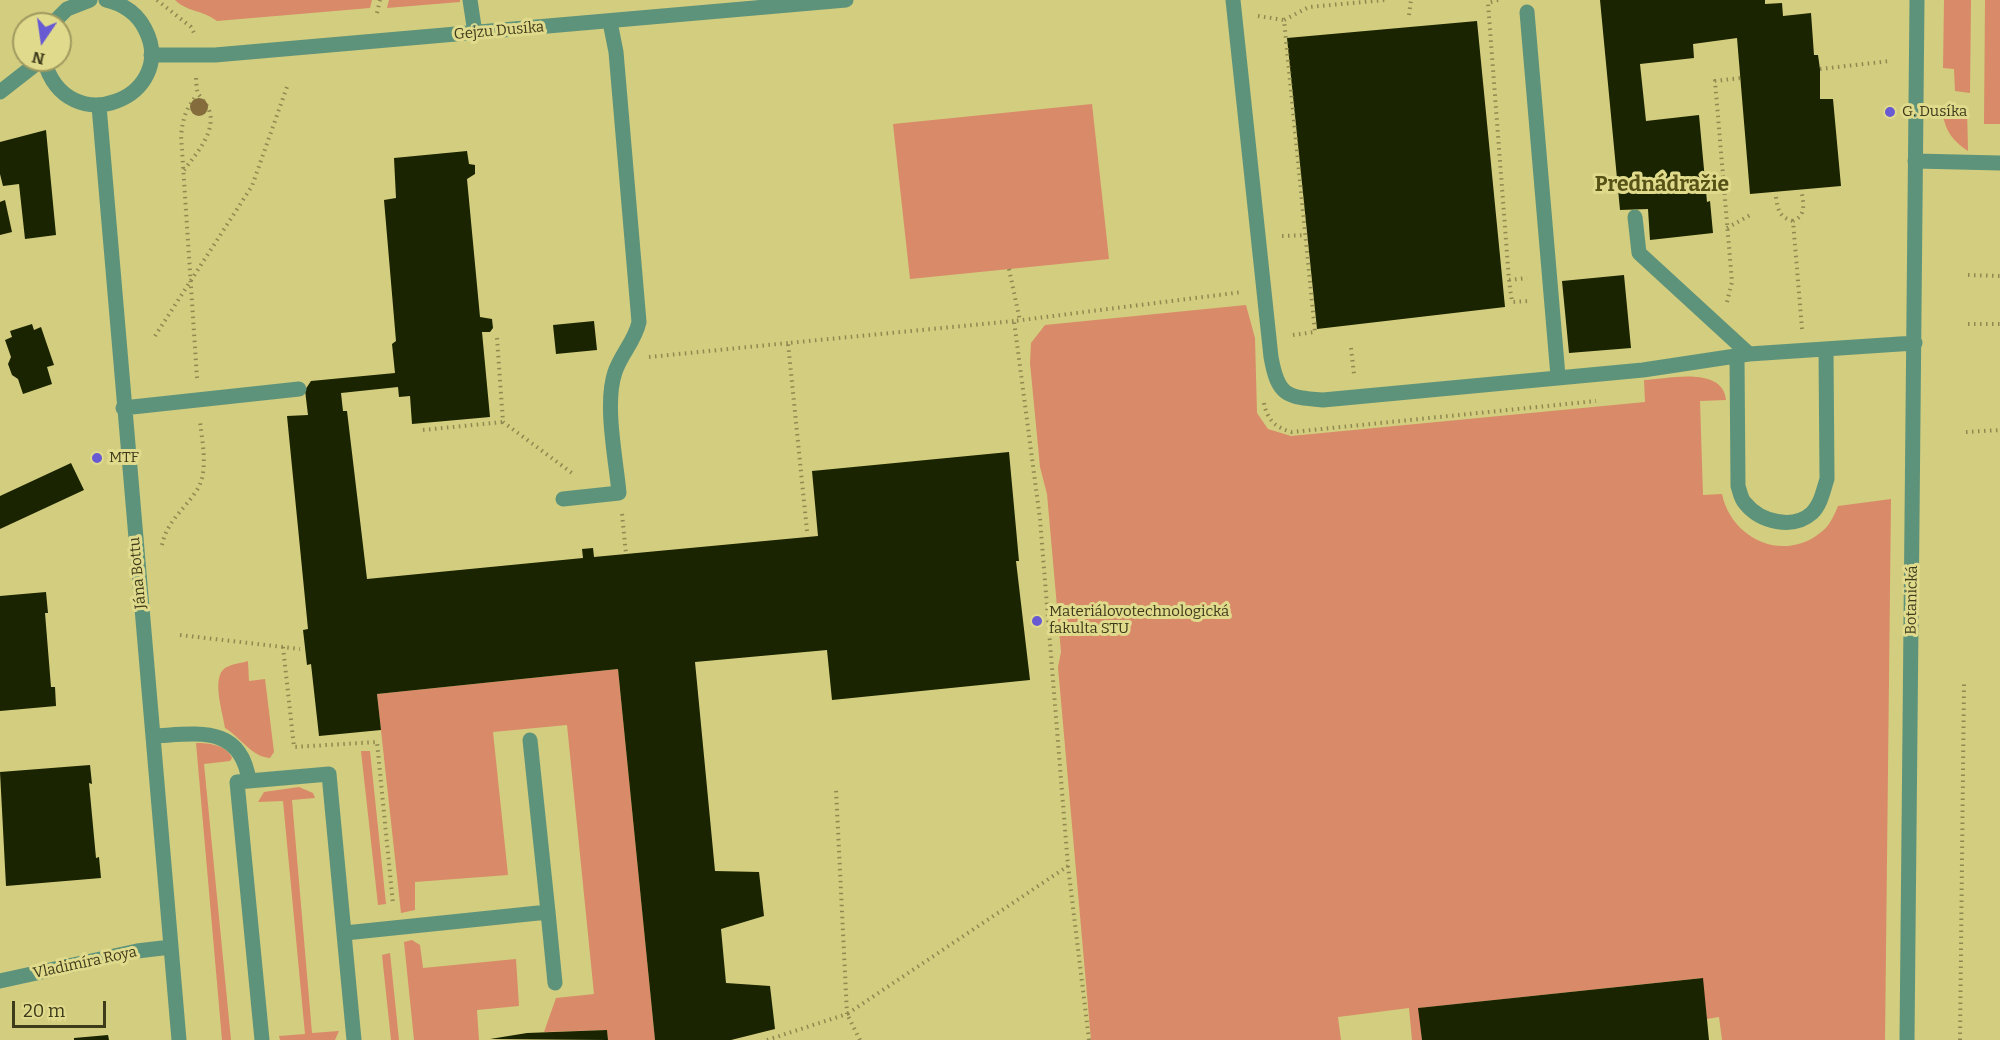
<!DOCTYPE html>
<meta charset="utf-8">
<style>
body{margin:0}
#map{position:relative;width:2000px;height:1040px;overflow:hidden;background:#d3cd7f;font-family:Bitter,serif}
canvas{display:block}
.north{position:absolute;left:12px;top:12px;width:60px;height:60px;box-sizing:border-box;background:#e0da8c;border:2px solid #9f9a5f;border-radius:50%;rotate:193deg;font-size:16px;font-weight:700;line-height:24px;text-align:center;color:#3e3b1b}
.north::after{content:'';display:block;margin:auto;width:21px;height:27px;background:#685ad3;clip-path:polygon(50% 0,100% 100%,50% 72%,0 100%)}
.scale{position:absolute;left:12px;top:1001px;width:94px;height:27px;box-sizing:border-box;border:3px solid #3e3b1b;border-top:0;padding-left:8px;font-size:18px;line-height:21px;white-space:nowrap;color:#3e3b1b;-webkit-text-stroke:4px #e0da8c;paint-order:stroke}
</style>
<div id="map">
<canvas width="2000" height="1040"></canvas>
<div class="north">N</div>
<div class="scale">20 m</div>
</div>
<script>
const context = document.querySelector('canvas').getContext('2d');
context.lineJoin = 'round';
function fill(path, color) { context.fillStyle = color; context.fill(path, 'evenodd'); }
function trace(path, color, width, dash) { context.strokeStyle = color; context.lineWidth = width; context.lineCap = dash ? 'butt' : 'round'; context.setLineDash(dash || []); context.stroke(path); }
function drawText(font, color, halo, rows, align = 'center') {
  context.font = font + ' Bitter,serif'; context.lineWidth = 6; context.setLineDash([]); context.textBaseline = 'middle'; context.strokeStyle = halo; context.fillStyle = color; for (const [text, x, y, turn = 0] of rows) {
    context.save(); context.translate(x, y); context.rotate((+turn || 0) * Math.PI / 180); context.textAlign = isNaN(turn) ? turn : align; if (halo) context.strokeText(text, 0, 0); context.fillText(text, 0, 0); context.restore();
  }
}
fill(new Path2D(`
 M175 0H372L370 8 217 21C201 9 189 13 175 0Z
 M389 0H460V2L387 8Z
 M1944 0H1971L1970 93 1955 91 1954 69 1943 68Z
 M1985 0H2000V124H1984Z
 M1092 104 1109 259 910 279 893 124Z
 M1942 105 1967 107 1968 151C1950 139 1943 127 1942 105Z
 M1246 305 1255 338 1257 413 1268 429 1291 436 1645 402 1644 380C1666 379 1723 365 1726 400L1700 401 1703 495 1722 494C1731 538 1782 563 1820 533 1829 527 1834 516 1838 506L1891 499 1885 1040H1722L1719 1017 1707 1019 1702 978 1419 1008 1422 1040H1412L1409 1008 1338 1017 1341 1040H1091L1058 667 1061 652 1047 494 1040 467 1030 363 1031 343 1045 325Z
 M248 661 249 681 265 679 274 752 270 758C252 757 240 737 225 728 223 713 211 678 225 668 231 664 242 663 248 661Z
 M618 669 655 1040H608L607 1030 544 1032 556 998 594 994 567 725 493 732 508 875 415 882V910L401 913 377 694Z
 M196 743C209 743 227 745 232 758L230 761 204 764 231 1040H222Z
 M361 751H370L386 904 378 905Z
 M299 787 313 793 315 798 292 800 312 1033 339 1031 335 1040H280L279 1036 305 1034 283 801 258 802 264 792Z
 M412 940 420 945 423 968 516 959 519 1006 477 1010 479 1040H414L404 942Z
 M390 953 399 1040H391L382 955Z`), '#d98a68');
fill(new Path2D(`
 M1600 0H1765V4L1782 3 1783 16 1811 13 1814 55H1818L1820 69V99H1833L1841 186 1750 194 1737 38 1693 44 1694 58 1640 64 1646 121 1699 115 1707 202 1710 201 1713 233 1650 240 1648 209 1620 210Z
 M1477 21 1505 307 1317 329 1287 38Z
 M46 130 56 235 25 239 19 184 3 186 0 174V142Z
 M467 151 469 164 475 165V174L467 179 480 317 492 319 493 328 490 332H482L490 417 412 424 410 396 399 397 398 387 341 393 343 411H347L367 579 583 558 582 549 593 548 594 557 818 536 812 471 1009 452 1019 561H1016L1030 680 832 700 827 650 695 662 715 871 759 872 764 916 721 929 726 983 770 986 775 1029 731 1040H655L618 669 377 694 381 730 319 736 311 664 307 665 303 630 308 629 287 416 308 415 305 390 311 381 395 373 392 344 396 341 384 200 396 198 394 158Z
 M5 200 12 232 0 235V202Z
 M1624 275 1631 348 1569 353 1562 281Z
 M594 321 597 350 556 354 553 325Z
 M32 324 34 330 41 327 54 365 47 367 52 384 23 394 18 379 12 375 8 364 11 357 5 340 12 337 10 331Z
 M71 463 84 490 0 529V496Z
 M46 592 48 613H45L51 687H55L56 706 0 711V596Z
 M90 765 92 784 89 783 96 858 99 857 101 878 6 886 0 772Z
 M1703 978 1709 1040H1422L1418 1008Z
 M607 1030 608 1040 490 1039 527 1033Z
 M108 1035 109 1040H74V1038Z`), '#1a2400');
trace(new Path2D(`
 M157 0 191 27 194 33
 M1498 0 1488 3 1509 280 1512 302 1528 301
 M377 13 380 0
 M1409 15 1411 0
 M1258 16 1284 20
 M1820 69 1890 61
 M184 170C196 154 220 128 207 106 197 90 197 98 196 76
 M1776 197C1778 210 1779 217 1793 221
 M1727 228 1752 214
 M1282 236 1305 235
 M1009 269 1020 321
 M1968 275 2000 276
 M1509 280 1527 278
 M1727 302 1732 282 1715 81 1740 78
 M1968 324H2000
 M1802 329 1793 221C1805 216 1804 206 1802 194
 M1293 335 1315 332 1284 20 1309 7 1385 0
 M155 336 252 186 288 84
 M497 338 503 422 572 473
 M1351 348 1354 374
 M649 357 788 343
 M197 378 181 135C183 118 186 108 197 95
 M1264 403C1267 420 1276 428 1292 432L1596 401
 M423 430 503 422
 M1966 432 2000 430
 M622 514 626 554
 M807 531 788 343 1014 321
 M162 545C167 521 184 510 197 490 209 471 202 442 200 421
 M180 635 300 649
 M283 647 294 747 377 742 393 904
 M767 1040 847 1014 836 789
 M860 1040 847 1014 1068 866
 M1089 1040 1068 866 1040 519 1014 321 1242 292
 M1960 1040 1964 684`), '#8e8950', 4, [1.5, 4.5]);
trace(new Path2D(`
 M470 0 475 33
 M1233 0 1271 357C1278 396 1286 397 1323 400L1643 370 1749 354 1915 343
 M1527 12 1558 376
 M52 24 67 9 90 0
 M151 55H215L846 0
 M44 60C67 144 180 96 145 29 137 13 123 4 106 0
 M0 92 41 60
 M99 106 179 1040
 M1915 161 2000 163
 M1635 217 1639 253 1749 354
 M1737 356 1738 486C1740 492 1741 499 1745 503 1760 522 1793 530 1812 513 1821 504 1823 491 1827 479L1826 349
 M123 408 299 389
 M563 499 619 493C616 459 604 404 615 372 621 354 635 341 639 322L616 52 610 22
 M153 736C197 734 241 724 249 781
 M530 740 548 912
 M345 933 548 912 555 983
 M0 981 137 951 171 947
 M262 1040 237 782 329 774 354 1040
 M1907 1040 1917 0`), '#5e937b', 15);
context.fillStyle = '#856c3d';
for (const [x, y] of [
 [199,107]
]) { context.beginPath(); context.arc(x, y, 9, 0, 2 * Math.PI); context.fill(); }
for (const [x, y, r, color] of [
 [1890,112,6,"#685ad3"],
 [97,458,6,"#685ad3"],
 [1037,621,6,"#685ad3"]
]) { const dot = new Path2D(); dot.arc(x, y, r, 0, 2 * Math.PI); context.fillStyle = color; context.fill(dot); trace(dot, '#e0da8c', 2); }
drawText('15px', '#3e3b1b', '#e0da8c', [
 ["Gejzu Dusíka",499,31,-5],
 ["Jána Bottu",138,573,-95],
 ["Botanická",1912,600,-89],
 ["Vladimíra Roya",85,963,-12]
]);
drawText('15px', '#3e3b1b', '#e0da8c', [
 ["G. Dusíka",1902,112],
 ["MTF",109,458],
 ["Materiálovotechnologická",1049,612],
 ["fakulta STU",1049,629]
], 'left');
drawText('bold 21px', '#575216', '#e0da8c', [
 ["Prednádražie",1662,185]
]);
</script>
